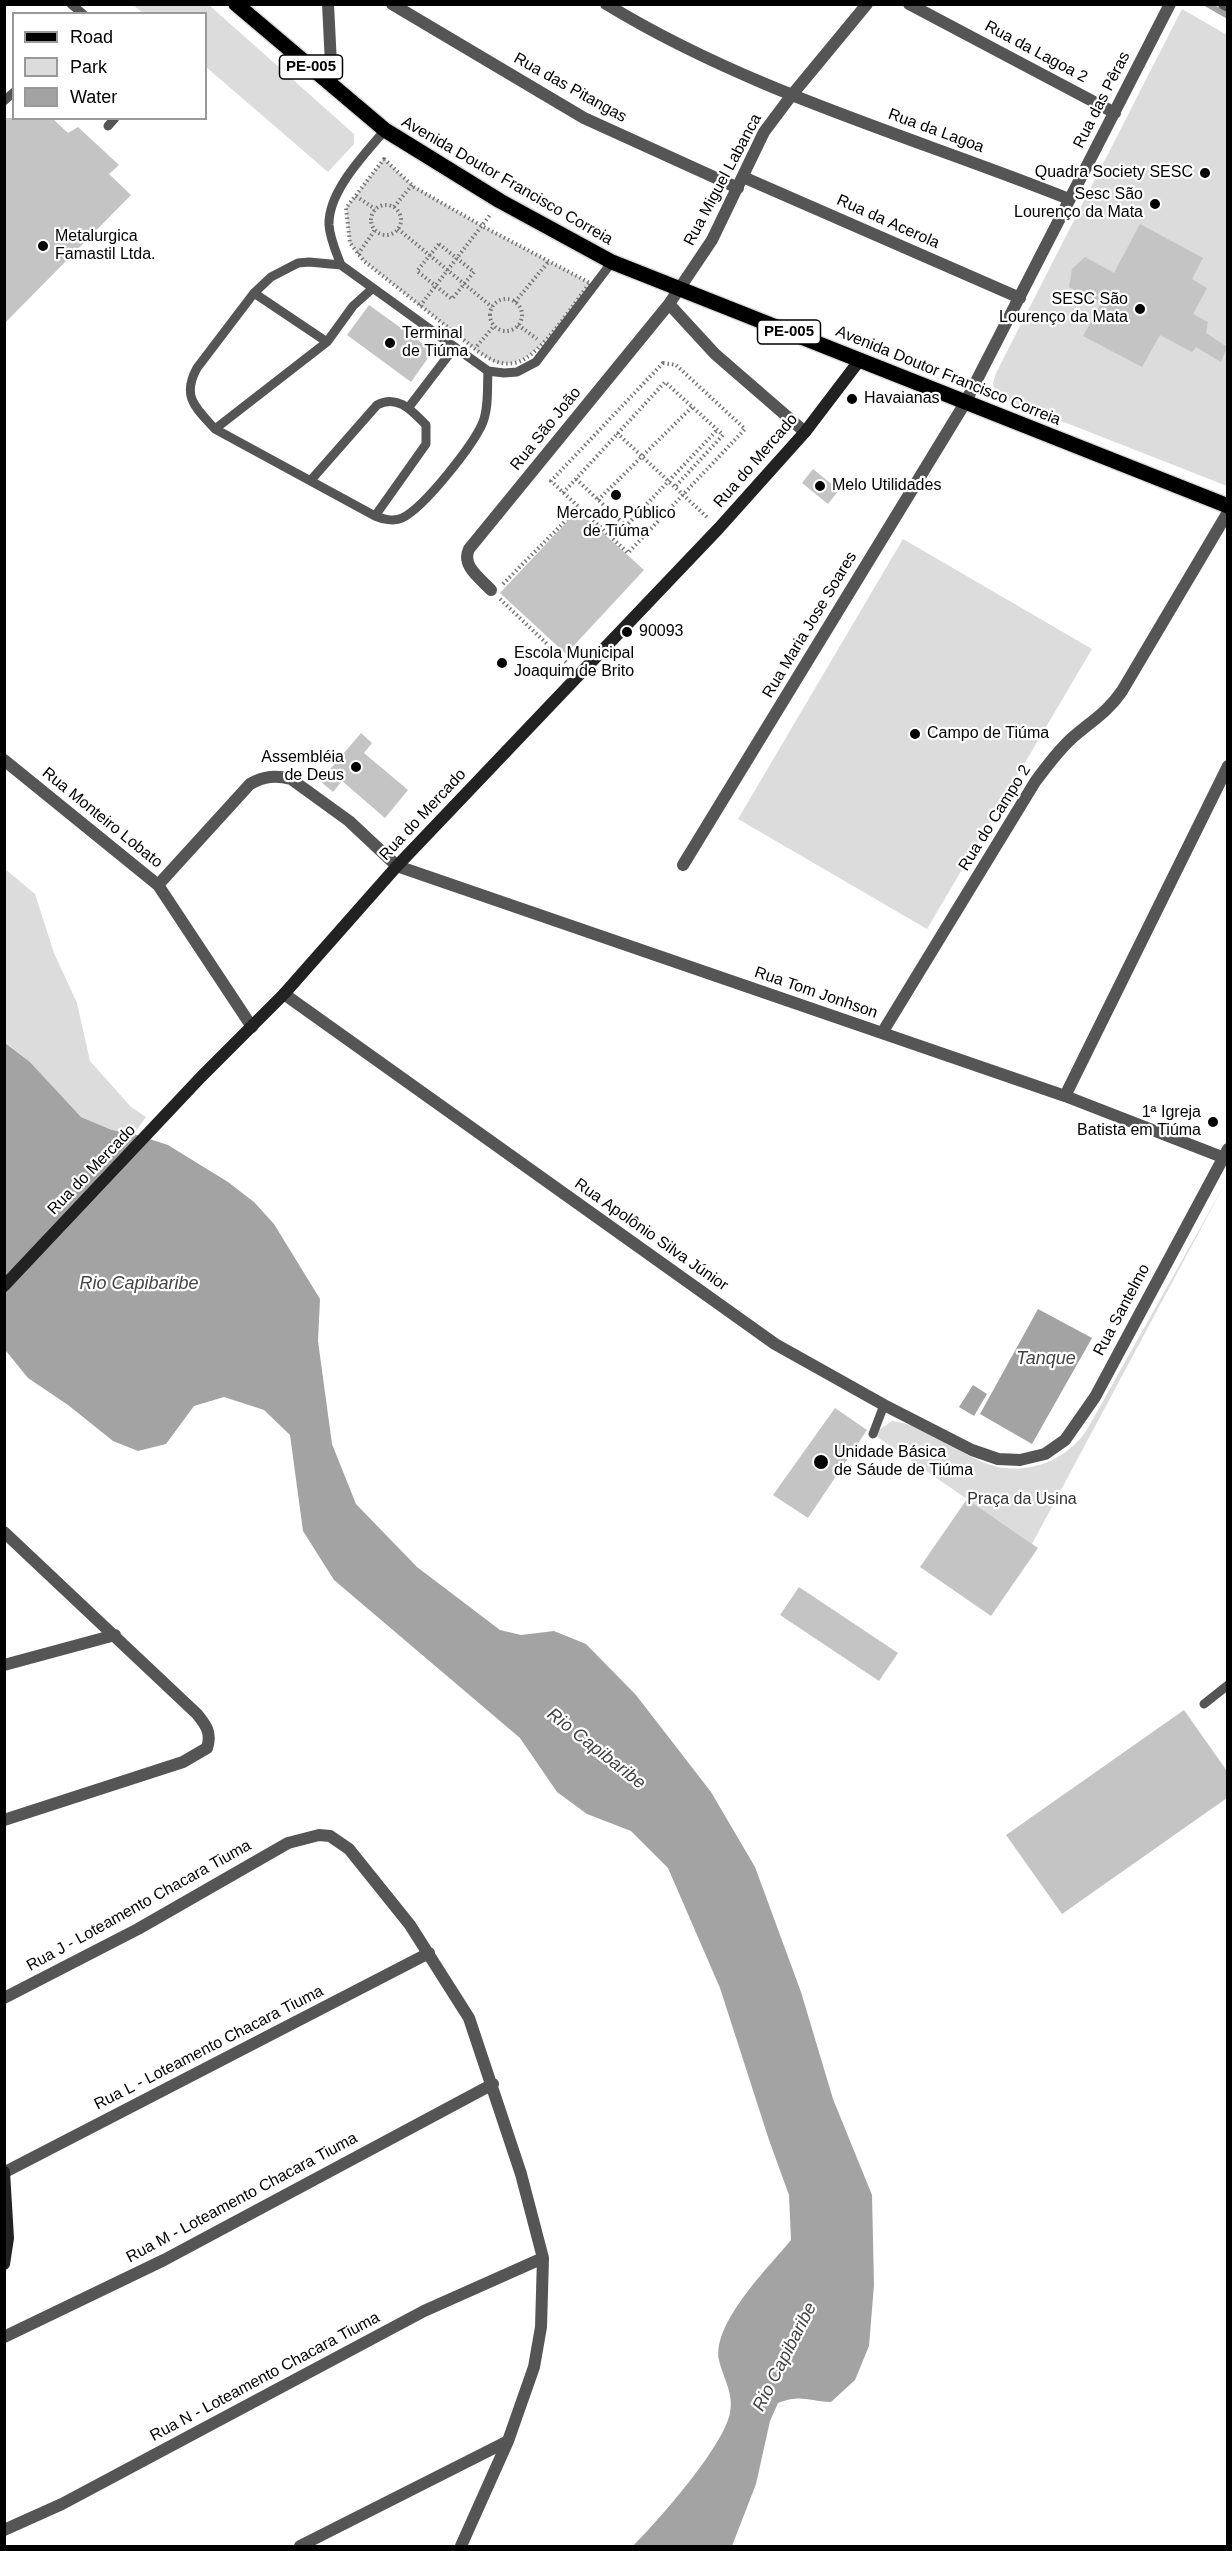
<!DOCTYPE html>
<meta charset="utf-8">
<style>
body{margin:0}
#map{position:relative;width:1232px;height:2551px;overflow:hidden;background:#fff;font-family:Helvetica,sans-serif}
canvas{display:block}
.frame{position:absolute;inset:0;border:6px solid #000;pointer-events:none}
.legend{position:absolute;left:12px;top:12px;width:195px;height:108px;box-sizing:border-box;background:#fff;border:2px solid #999;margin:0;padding:8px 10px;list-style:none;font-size:18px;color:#000}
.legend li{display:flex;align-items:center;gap:12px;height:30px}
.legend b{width:30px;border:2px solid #999}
</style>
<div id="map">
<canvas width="1232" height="2551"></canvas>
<div class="frame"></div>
<ul class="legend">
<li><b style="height:8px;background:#000"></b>Road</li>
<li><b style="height:16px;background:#dcdcdc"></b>Park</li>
<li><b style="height:16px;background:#a3a3a3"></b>Water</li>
</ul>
</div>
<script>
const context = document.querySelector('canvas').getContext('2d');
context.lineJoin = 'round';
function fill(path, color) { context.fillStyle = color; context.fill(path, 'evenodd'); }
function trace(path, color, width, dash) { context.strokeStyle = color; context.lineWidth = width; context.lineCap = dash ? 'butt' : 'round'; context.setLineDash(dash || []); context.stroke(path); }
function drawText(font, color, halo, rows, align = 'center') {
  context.font = font + ' Helvetica,sans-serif'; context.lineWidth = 4.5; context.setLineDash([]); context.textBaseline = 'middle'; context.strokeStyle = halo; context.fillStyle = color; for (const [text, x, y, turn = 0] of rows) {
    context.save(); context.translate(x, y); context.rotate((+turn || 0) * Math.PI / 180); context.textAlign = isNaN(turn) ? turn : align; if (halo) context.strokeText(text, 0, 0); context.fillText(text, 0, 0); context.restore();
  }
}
fill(new Path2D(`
 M133 5H209L354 134V144L328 172 206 67V14L143 13Z
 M1182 9 1227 35V486L995 395 993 383 996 373Z
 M384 159 412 185 482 226 590 283C570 309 536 370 498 363 492 362 486 357 481 354L364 261 350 243 346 208Z
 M903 539 1092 649 927 929 738 819Z
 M4 868 35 894 54 953 77 1003 90 1061 131 1107 146 1117 134 1134 112 1130 81 1117 30 1062 5 1042Z
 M1227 1180 1032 1544 873 1434 892 1421C924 1425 951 1447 980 1461 1013 1476 1052 1468 1077 1442 1084 1436 1088 1427 1093 1419Z`), '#dcdcdc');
fill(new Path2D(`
 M4 1042 30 1062 81 1117 112 1130 134 1134 168 1145 228 1182 254 1202 274 1224 320 1299 318 1341 332 1444 356 1504 417 1567 500 1630 521 1635 554 1631 586 1644 636 1695 711 1792 755 1867 801 1992 833 2099 872 2195 874 2285 869 2346 855 2380 831 2402C808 2401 801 2394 778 2403L770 2421 756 2484 732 2546H633C659 2520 723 2447 730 2413 734 2393 723 2378 719 2360 712 2323 769 2267 791 2240L789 2195 769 2140 720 1988 668 1868 631 1831 587 1814 557 1792 520 1738 334 1580 303 1531 290 1435 264 1410 224 1397 194 1406 166 1444 138 1451 113 1441 68 1405 28 1378 6 1351Z
 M1038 1309 1092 1338 1032 1444 980 1414Z
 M973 1385 987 1394 974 1416 959 1407Z`), '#a3a3a3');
trace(new Path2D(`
 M1207 4 1228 16`), '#a3a3a3', 6);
fill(new Path2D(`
 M4 118H52L68 133 78 127 119 165 109 174 131 195 4 324Z
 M1140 224 1203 258 1192 279 1207 288 1193 314 1208 322 1206 333 1227 347 1221 362 1196 347 1192 352 1160 335 1142 367 1083 336 1101 304 1069 287 1072 269 1085 257 1114 273Z
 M369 305 433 351 411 382 347 335Z
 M813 469 839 490 828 504 802 483Z
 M578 510 644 570 566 654 500 593Z
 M361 733 372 743 364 753 408 790 385 818 342 781 333 792 320 781Z
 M835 1408 867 1430 808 1518 773 1495Z
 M967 1499 1038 1548 991 1616 920 1567Z
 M799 1587 898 1653 879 1681 780 1615Z
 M1184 1710 1227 1771V1798L1062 1914 1006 1835Z`), '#c4c4c4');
const primary = new Path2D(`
 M236 4 385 130 500 201 612 262 1228 506`);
trace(primary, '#dbdbdb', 18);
trace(new Path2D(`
 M384 159 414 187 482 226 590 283C574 303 542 354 518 362 503 367 491 360 479 352L364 261 350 243 346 208Z
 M356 196 375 209
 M371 220a15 15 0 1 1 30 0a15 15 0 1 1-30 0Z
 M394 207 412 185
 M398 229 492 307
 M439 244 474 272 452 299 417 271Z
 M358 254 375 230
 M490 315a16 16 0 1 1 32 0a16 16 0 1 1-32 0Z
 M515 302 549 261
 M420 306 490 215
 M518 325 537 339
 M477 346 494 326
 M663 363 676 365 745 429 628 553 551 481Z
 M617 433 709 519
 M576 479 626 526 717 430
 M563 493 665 382 723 435 675 487
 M598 500 692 407
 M503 584 579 507
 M500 599 568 664`), '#777', 4, [1.5, 3]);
trace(new Path2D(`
 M71 4 83 14
 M4 101 14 92
 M108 126 115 118
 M341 265C336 252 330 239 329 225 328 191 365 154 385 130
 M254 293 327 342
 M488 371C487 387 489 406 483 422 474 444 424 508 402 518 394 522 382 519 375 516L215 429C196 408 181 397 197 368L254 293 271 277 298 263 309 262 341 265 488 371 504 373 517 372 536 362 612 262
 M409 407 454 348
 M215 429 327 342 353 306 373 288
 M311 480 377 405C398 394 412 411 426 425V444L375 516
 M873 1434 884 1405
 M1204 1704 1228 1685`), '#555', 9);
trace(new Path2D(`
 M328 4 332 84
 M392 4 584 118 738 188
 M606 4C750 92 914 137 1069 199
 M909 4 1115 113
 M1224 4 1228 6
 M743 177 1020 298
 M669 304 715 354 805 432
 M491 590C480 578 461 566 469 549L669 304 712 240 764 132 791 96 867 4
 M4 760 158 885 252 1027
 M683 865 965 403 1170 4
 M158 885 250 784C264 776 276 775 291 779L349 821 397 866 1065 1096 1222 1157
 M284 994 775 1344 884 1405 972 1450 998 1459 1020 1460 1045 1454 1065 1440 1095 1397 1228 1149
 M882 1033 1035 782C1046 767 1057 752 1071 739 1090 722 1107 713 1122 691L1228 512
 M1065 1096 1228 766
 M4 1532 197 1714C206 1725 212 1733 207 1748L183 1762 4 1820
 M4 1665 115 1635
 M4 1998 138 1929 288 1843 319 1835 330 1836 349 1849 410 1925 469 2018 521 2174 543 2258 541 2327 534 2367 508 2441 461 2546
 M5 2172 429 1953
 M4 2337 164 2260 493 2084
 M4 2530 62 2504 424 2311 543 2258
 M300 2546 508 2441`), '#555', 12);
trace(new Path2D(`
 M4 1286 201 1077 284 994 397 866 719 528 805 432 859 361
 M4 2172 8 2238 4 2264`), '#222', 12);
trace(primary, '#000', 15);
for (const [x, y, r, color] of [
 [1205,173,6,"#000"],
 [1155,204,6,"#000"],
 [43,246,6,"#000"],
 [1140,309,6,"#000"],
 [390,343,6,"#000"],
 [852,399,6,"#000"],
 [820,486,6,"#000"],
 [616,495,6,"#000"],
 [627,632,6,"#000"],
 [502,663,6,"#000"],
 [915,734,6,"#000"],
 [356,767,6,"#000"],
 [1213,1122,6,"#000"],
 [821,1462,8,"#000"]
]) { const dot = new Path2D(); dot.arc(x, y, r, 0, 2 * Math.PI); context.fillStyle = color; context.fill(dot); trace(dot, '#fff', 2); }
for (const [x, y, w] of [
 [311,67,63],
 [789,332,63]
]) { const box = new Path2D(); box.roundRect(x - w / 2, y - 12, w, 24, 4.5); context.fillStyle = '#fff'; context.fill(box); trace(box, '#000', 1.5); }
drawText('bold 15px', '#000', null, [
 ["PE-005",311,67],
 ["PE-005",789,332]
]);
drawText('16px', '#000', '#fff', [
 ["Rua da Lagoa 2",1036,52,28],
 ["Rua das Pitangas",570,88,29],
 ["Rua das Pêras",1102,100,-63],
 ["Rua da Lagoa",936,131,20],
 ["Rua Miguel Labanca",723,180,-62],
 ["Avenida Doutor Francisco Correia",507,181,30],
 ["Rua da Acerola",888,222,24],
 ["Avenida Doutor Francisco Correia",948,376,22],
 ["Rua São João",546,429,-51],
 ["Rua do Mercado",756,461,-49],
 ["Rua Maria Jose Soares",810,625,-59],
 ["Rua do Mercado",423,815,-47],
 ["Rua Monteiro Lobato",102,818,39],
 ["Rua do Campo 2",995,818,-58],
 ["Rua Tom Jonhson",816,993,19],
 ["Rua do Mercado",92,1170,-46],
 ["Rua Apolônio Silva Júnior",651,1235,35],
 ["Rua Santelmo",1122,1310,-62],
 ["Rua J - Loteamento Chacara Tiuma",139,1906,-29],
 ["Rua L - Loteamento Chacara Tiuma",209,2048,-27],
 ["Rua M - Loteamento Chacara Tiuma",242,2198,-28],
 ["Rua N - Loteamento Chacara Tiuma",265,2377,-28]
]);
drawText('16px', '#000', '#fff', [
 ["Quadra Society SESC",1193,173,"right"],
 ["Sesc São",1143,195,"right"],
 ["Lourenço da Mata",1143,213,"right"],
 ["Metalurgica",55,237],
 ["Famastil Ltda.",55,255],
 ["SESC São",1128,300,"right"],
 ["Lourenço da Mata",1128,318,"right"],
 ["Terminal",402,334],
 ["de Tiúma",402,352],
 ["Havaianas",864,399],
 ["Melo Utilidades",832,486],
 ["Mercado Público",616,514,"center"],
 ["de Tiúma",616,532,"center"],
 ["90093",639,632],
 ["Escola Municipal",514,654],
 ["Joaquim de Brito",514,672],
 ["Campo de Tiúma",927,734],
 ["Assembléia",344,758,"right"],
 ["de Deus",344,776,"right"],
 ["1ª Igreja",1201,1113,"right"],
 ["Batista em Tiúma",1201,1131,"right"],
 ["Unidade Básica",834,1453],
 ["de Sáude de Tiúma",834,1471]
], 'left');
drawText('16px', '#333', '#fff', [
 ["Praça da Usina",1022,1500]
]);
drawText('italic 18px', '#444', '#fff', [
 ["Rio Capibaribe",139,1284],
 ["Tanque",1046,1359],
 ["Rio Capibaribe",596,1749,38],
 ["Rio Capibaribe",785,2357,-63]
]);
</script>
